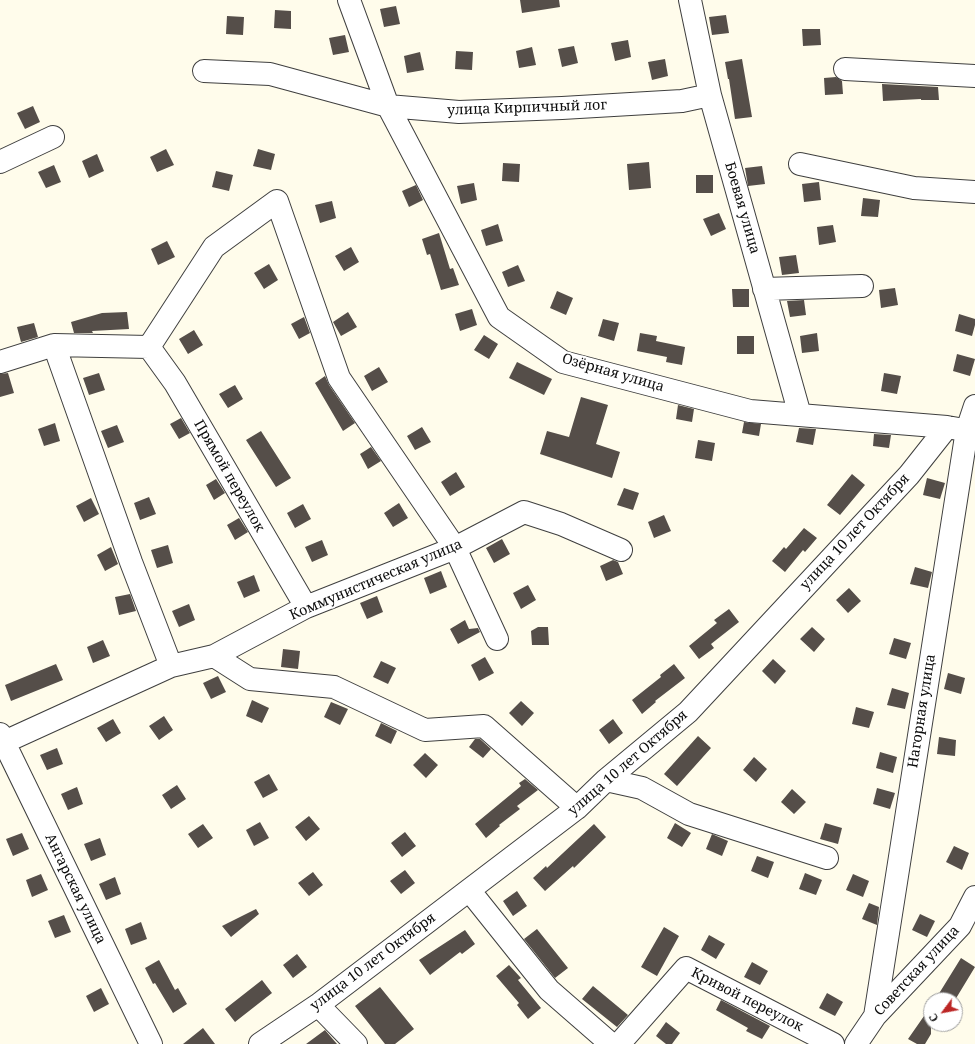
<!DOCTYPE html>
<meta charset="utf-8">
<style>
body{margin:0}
#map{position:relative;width:975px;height:1044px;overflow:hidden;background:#fffceb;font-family:"Noto Serif",serif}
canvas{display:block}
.north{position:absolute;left:923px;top:992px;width:40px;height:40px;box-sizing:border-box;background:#fff;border:1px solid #9e9e9e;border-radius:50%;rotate:238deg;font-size:11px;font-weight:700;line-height:16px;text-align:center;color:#0c0c0c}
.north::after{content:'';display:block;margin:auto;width:14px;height:18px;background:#bc2625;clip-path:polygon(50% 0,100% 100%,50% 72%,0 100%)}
</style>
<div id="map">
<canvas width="975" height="1044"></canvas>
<div class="north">С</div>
</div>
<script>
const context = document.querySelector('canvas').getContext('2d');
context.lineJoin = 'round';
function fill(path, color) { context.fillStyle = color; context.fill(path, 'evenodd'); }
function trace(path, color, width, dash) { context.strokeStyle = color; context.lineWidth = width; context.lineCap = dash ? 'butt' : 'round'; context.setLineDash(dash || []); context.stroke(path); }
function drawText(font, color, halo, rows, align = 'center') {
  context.font = font + ' "Noto Serif",serif'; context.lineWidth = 4; context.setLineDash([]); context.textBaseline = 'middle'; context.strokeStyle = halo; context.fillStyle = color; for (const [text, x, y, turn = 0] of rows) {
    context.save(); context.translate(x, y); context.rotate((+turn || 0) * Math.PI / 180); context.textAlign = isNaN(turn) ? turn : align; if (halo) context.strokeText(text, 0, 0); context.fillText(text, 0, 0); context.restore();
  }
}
fill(new Path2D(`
 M520 0H559L560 7 522 13Z
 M396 6 400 24 384 27 380 9Z
 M275 10 291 11V29L274 28Z
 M726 15 729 33 712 35 709 17Z
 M227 16 244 17 243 35 226 34Z
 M802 29H820L821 45 803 46Z
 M345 35 349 52 333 55 329 38Z
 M628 40 631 57 615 61 611 43Z
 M574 46 578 63 562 67 558 49Z
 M532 47 536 65 519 68 516 51Z
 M456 51 473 52 472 70 455 69Z
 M420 52 424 70 407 73 404 56Z
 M665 59 668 76 652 80 648 62Z
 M742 59 752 117 735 119 729 79H728L725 62Z
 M836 77 842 81 843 94 825 95 824 78Z
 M882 84 938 87 939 100H921V99L883 101Z
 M33 106 40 122 25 129 17 113Z
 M166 149 174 165 157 172 150 157Z
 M258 149 275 154 271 170 253 166Z
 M97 154 104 171 89 178 82 161Z
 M649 162 651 188 629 190 627 164Z
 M503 163 520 164 519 182 502 181Z
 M54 165 61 182 46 188 38 172Z
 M762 166 765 184 748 186 745 168Z
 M216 171 233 175 229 191 212 187Z
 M696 175H713V193H696Z
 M819 182 821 200 804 202 802 184Z
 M474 183 477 200 461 204 457 186Z
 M416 185 423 200 409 207 402 191Z
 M863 198 880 200 878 217 861 216Z
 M332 201 336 218 320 223 315 205Z
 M719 213 726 229 711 236 703 219Z
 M498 224 503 241 486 246 481 230Z
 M833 225 836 242 819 245 817 227Z
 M439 233 450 269 453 268 459 285 441 290 430 254 427 255 422 239Z
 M167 241 175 257 158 265 151 249Z
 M351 247 359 262 344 271 335 256Z
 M796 255 799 273 782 275 779 257Z
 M269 264 278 280 264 289 254 273Z
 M518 265 525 281 508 287 502 272Z
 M895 288 898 305 881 308 879 290Z
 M732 289H749V307H733Z
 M557 291 573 298 566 315 550 308Z
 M804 300 806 315 790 317 787 301Z
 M472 309 477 325 460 331 455 314Z
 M127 312 129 329 92 331 93 333H74L71 322 102 313Z
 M348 312 357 327 341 336 333 322Z
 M959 314 975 319V325L972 336 955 331Z
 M304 317 310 333 299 339 291 324Z
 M603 319 619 323 614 341 598 336Z
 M34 323 38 337 21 342 17 327Z
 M194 330 203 345 188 354 179 339Z
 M640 333 657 336 656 341 685 347 682 365 666 362 667 357 637 351Z
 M817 333 819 351 802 353 800 336Z
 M484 335 498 344 489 359 474 350Z
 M737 336H754V354H737Z
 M957 354 975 359 970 376 953 371Z
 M517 362 552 379 544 395 509 378Z
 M379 367 388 382 372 391 364 376Z
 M8 373 14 393 0 397V374Z
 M99 373 105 390 89 395 83 378Z
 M884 373 901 376 897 394 881 391Z
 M325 376 329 385 355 423 343 431 315 383Z
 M235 385 243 399 228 408 219 394Z
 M581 397 608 405 596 444 620 452 612 478 540 454 547 431 569 437Z
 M678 405 694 409 692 422 676 419Z
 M181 418 190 433 179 439 170 424Z
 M744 422 761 424 759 436 742 433Z
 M55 423 60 441 44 446 38 429Z
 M117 425 124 442 108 448 101 431Z
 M422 427 431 442 415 450 407 436Z
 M799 428 816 429 813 445 796 442Z
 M261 431 291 478 276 487 246 440Z
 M874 434 891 435 889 448 873 446Z
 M698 440 715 443 712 461 695 458Z
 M371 447 381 461 368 469 360 454Z
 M456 472 465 487 450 496 441 482Z
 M852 474 865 485 840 515 827 505Z
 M927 478 945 483 940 499 923 495Z
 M216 479 225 493 214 500 206 485Z
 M624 488 639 493 633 510 617 505Z
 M149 497 156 514 140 520 134 503Z
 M91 498 99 514 84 522 76 506Z
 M399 503 408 518 393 527 384 513Z
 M303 504 311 519 295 528 287 513Z
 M664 515 671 531 654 538 648 522Z
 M239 518 248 532 235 540 227 525Z
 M804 528 817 538 805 552 803 550 785 572 772 561 784 547 786 549Z
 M502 539 510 554 494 563 486 548Z
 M322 540 328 555 312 562 305 547Z
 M168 545 173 563 157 568 151 550Z
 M111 547 118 564 105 571 97 555Z
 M613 560 618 562 623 574 606 581 600 566Z
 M915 567 932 572 928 588 910 584Z
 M441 571 447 587 430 594 424 578Z
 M254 575 260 591 244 598 237 582Z
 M528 585 536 600 521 609 513 593Z
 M849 588 861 601 848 613 836 600Z
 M130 594 136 611 119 615 115 597Z
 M377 596 383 612 367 619 360 603Z
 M189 604 195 620 179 627 172 611Z
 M729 609 739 622 711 644 714 648 699 659 689 646 717 623 714 620Z
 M465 620 469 629 478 628 480 632 458 644 450 629Z
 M538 627H548L549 645H532L531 631Z
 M812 627 825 639 814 652 800 639Z
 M894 638 911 643 906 659 889 654Z
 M103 640 110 656 93 663 87 647Z
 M283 649 300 651 298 669 281 667Z
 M485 657 494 673 479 681 471 665Z
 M773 659 786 671 775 684 762 671Z
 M381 661 396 668 388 684 373 677Z
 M56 664 63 680 11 701 5 685Z
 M674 664 685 678 655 701 656 702 642 714 632 700 661 677 660 675Z
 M948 673 965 678 961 694 944 689Z
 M218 676 226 692 211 699 203 683Z
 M892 688 909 693 905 709 887 705Z
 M252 700 269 708 262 723 246 716Z
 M521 701 534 713 522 726 509 713Z
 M331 702 348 709 340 725 324 717Z
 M856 707 874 712 869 728 852 724Z
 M164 716 173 730 159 740 149 726Z
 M113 719 121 733 106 742 97 728Z
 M613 719 623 733 609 744 599 730Z
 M381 723 397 731 391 744 375 736Z
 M698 736 711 748 677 786 664 774Z
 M939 737 956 740 955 756 937 754Z
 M475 739H480L491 749 483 758 469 747Z
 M57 748 63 764 47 770 40 755Z
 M880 752 897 757 893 773 876 768Z
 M425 753 438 765 426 778 413 765Z
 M754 757 767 769 756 782 743 770Z
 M269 774 278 790 263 798 254 782Z
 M525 779 538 790 517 806 520 809 499 825 500 826 486 838 475 824 521 786 519 783Z
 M177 785 186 799 171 809 162 795Z
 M77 787 83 804 68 810 61 794Z
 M877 788 895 793 890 809 873 804Z
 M792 789 806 802 794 814 781 802Z
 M309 816 320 829 306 841 295 827Z
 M260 822 269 838 254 846 246 830Z
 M675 823 691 833 682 847 667 838Z
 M825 823 842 828 838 844 820 839Z
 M203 824 213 838 198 848 188 834Z
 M594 824 606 837 574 868 573 866 545 891 533 878 546 866 547 868Z
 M405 832 416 846 402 857 391 843Z
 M22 833 29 849 13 856 6 839Z
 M712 834 728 841 722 856 706 849Z
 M100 838 106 855 91 861 84 844Z
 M954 846 969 853 962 870 946 862Z
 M757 856 774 862 768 878 751 871Z
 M405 870 415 883 401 894 390 881Z
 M313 872 323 885 309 896 298 883Z
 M805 873 822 880 816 895 799 889Z
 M41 874 48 890 32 897 26 880Z
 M853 874 869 881 863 897 846 890Z
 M115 877 121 894 106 900 99 884Z
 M517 891 527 906 513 916 503 901Z
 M869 903 879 907 877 925 862 919Z
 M256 909 259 914 231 937 222 926Z
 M920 914 935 921 927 937 912 930Z
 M64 915 71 932 55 938 48 921Z
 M141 922 147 939 131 945 125 929Z
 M664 927 679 936 657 976 641 967Z
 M537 929 568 968 555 978 524 939Z
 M465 930 475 944 462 954 460 952 430 975 419 960Z
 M709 935 725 944 716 959 701 950Z
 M297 954 307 967 293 978 283 965Z
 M961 958 975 967 955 1000H935Z
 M159 960 175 990 178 988 187 1004 173 1013 155 983 153 984 145 968Z
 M752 962 768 971 760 985 744 977Z
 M509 965 521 978 518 980 541 1008 528 1019 517 1005 519 1003 496 976Z
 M262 980 272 993 235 1022 225 1009Z
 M593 986 628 1015 617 1027 582 999Z
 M380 987 414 1029 395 1044H385L355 1006Z
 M101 988 109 1004 94 1012 86 996Z
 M827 993 843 1002 835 1016 819 1008Z
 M721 1000 770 1026 762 1039 746 1031 748 1028 716 1010Z
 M931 1006V1034L925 1044H917L908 1039Z
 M666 1022 680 1033 672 1044H666L656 1036Z
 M203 1028 215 1044H183Z
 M325 1030 337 1044H306Z`), '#554e49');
const minor = new Path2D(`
 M349 0 388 106 499 317 563 362 750 411 947 427 975 432
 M690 0 710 95 800 415
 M845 69 975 76
 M204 71 270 74 388 106 459 112 562 108 682 101 710 95
 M0 162 53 137
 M800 164 914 188 975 192
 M764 289 862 286
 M54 345 131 562 171 666
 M149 347 175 383 306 607
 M0 362 54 345 149 347 214 247 277 201 339 378 455 548 497 639
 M214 656 250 679 334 687 425 730 484 726 577 808
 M0 734 151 1044
 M0 744 171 666 214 656 306 607 455 548 524 512 561 524 621 550
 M606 780 642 788 689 814 827 858
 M469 890 549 990 611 1044
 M318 1005 356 1044
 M875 1016 967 430 975 406
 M260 1044 318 1005 577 808 606 780 688 712 909 475 947 427
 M619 1044 686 968 833 1044
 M856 1044 875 1016 960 926 975 897`);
trace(minor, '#3f3f3f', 24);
trace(minor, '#fff', 22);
drawText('14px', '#0c0c0c', '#fff', [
 ["улица Кирпичный лог",527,108,-2],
 ["Боевая улица",742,208,74],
 ["Озёрная улица",613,373,16],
 ["Прямой переулок",229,476,60],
 ["улица 10 лет Октября",855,532,-47],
 ["Коммунистическая улица",376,580,-23],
 ["Нагорная улица",922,711,-81],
 ["улица 10 лет Октября",628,763,-41],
 ["Ангарская улица",75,889,64],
 ["улица 10 лет Октября",373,962,-37],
 ["Советская улица",917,971,-47],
 ["Кривой переулок",747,1000,27]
]);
</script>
